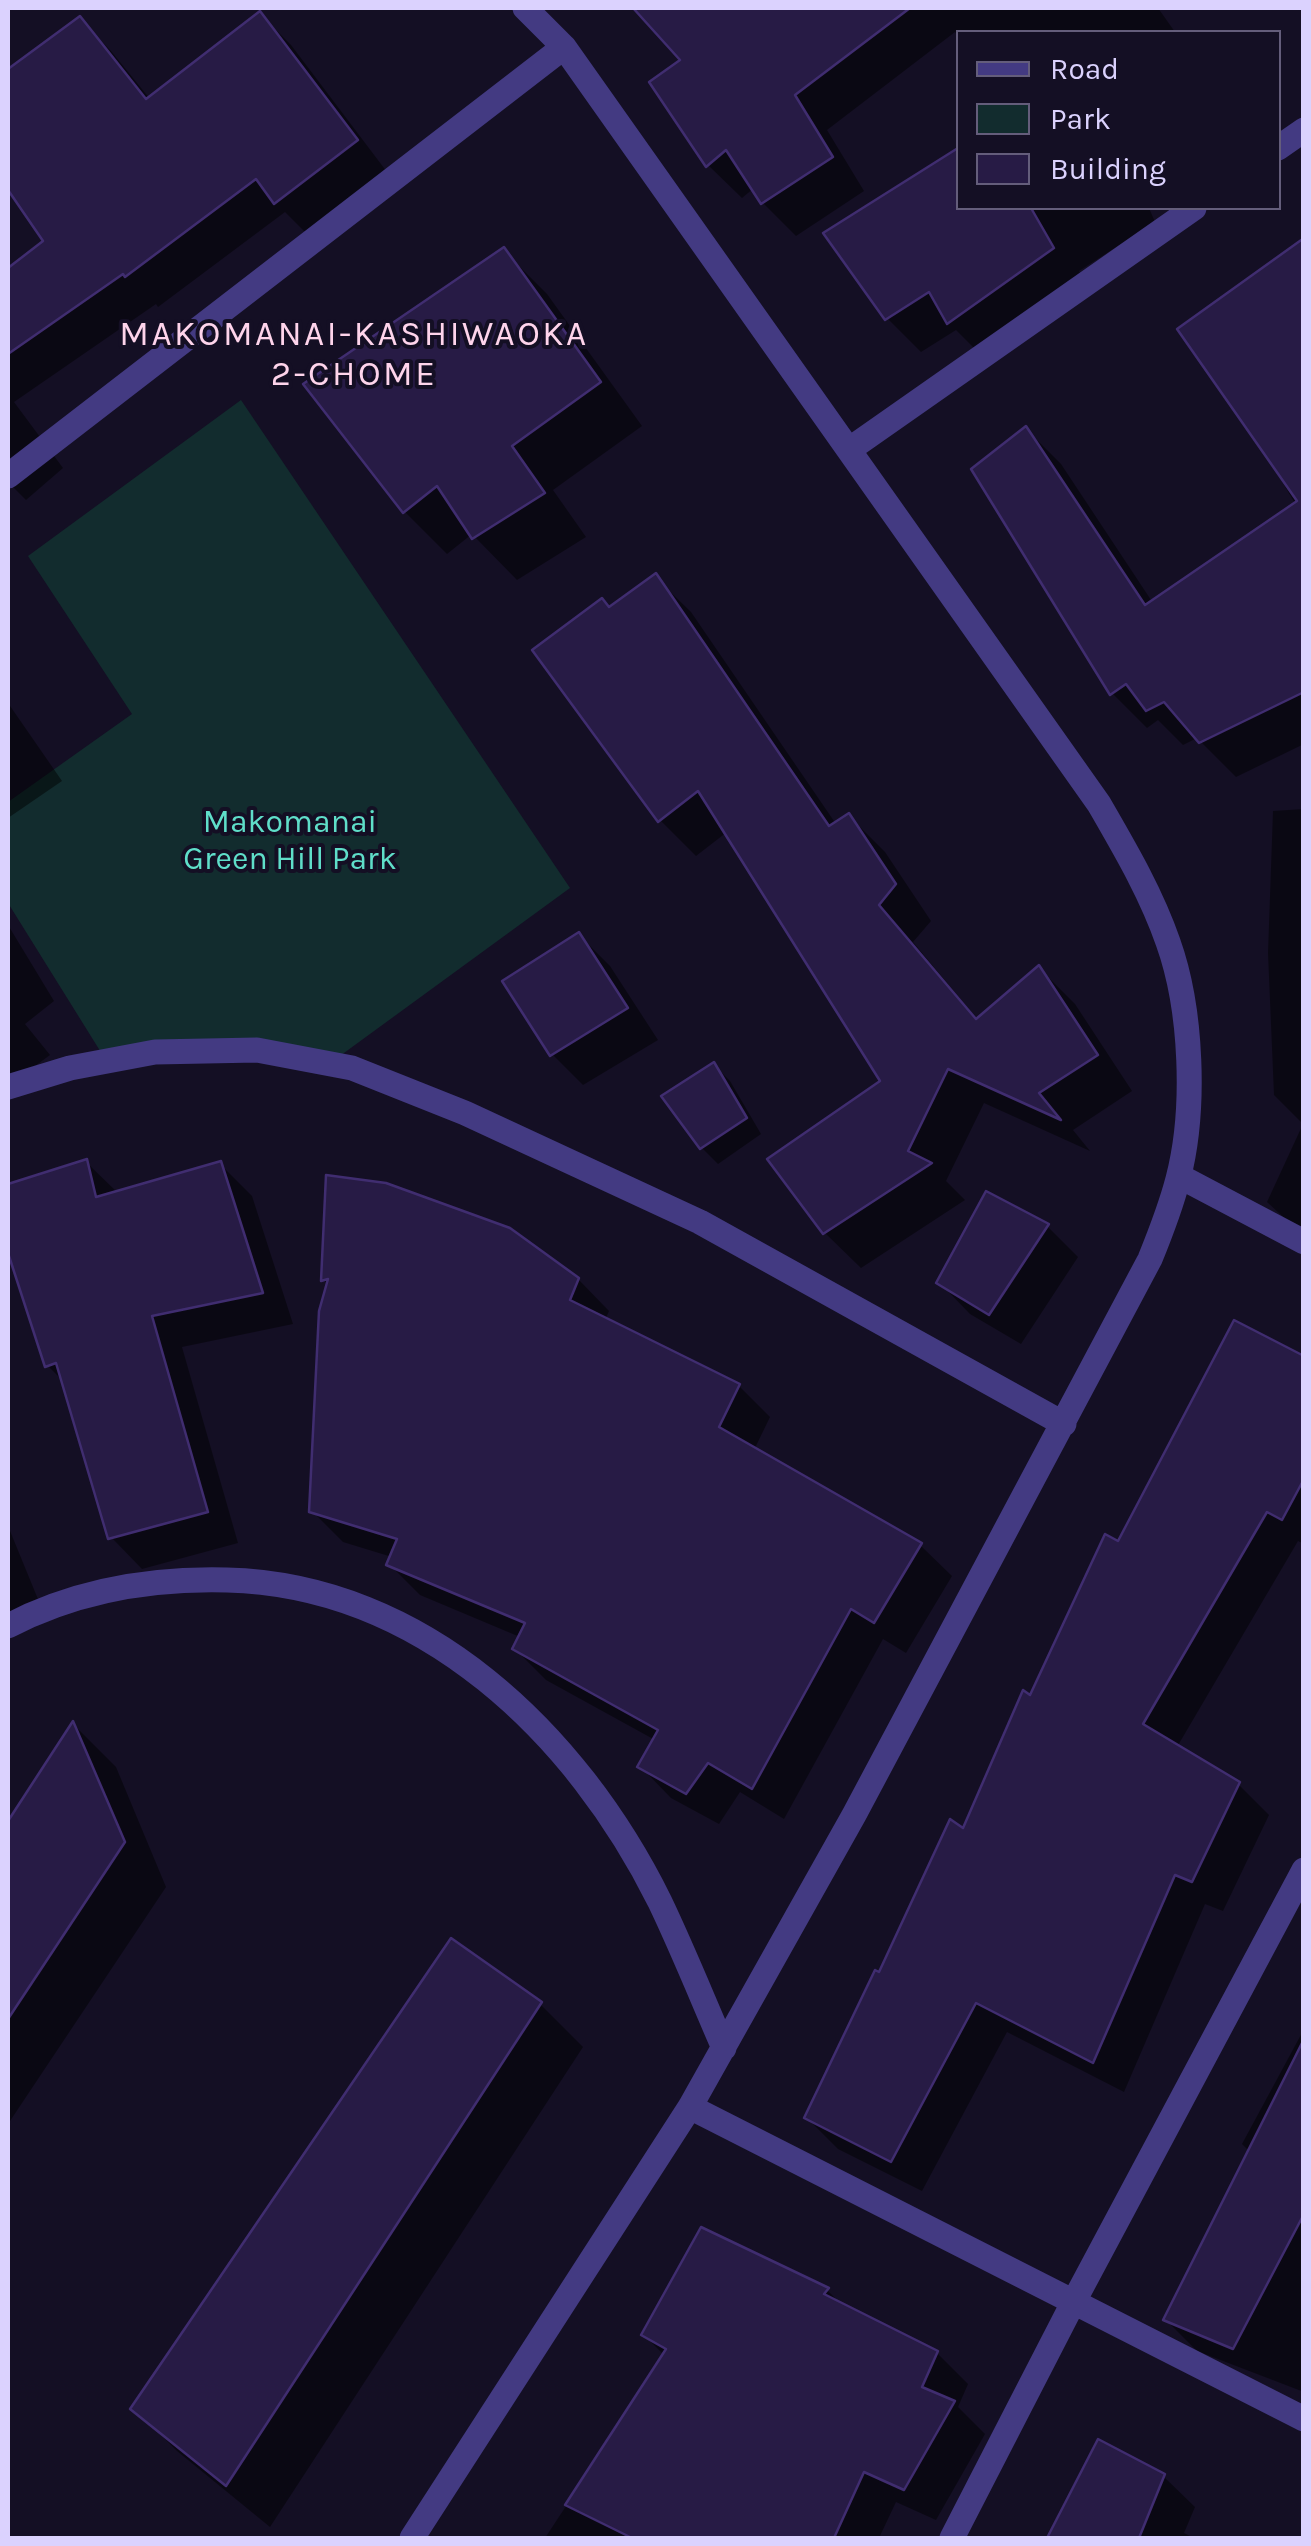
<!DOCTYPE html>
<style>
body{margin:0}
#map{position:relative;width:1311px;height:2546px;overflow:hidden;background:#140f24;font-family:Karla,sans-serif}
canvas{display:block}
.frame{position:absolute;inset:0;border:10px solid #dbd2fe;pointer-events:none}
.legend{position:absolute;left:956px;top:30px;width:325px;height:180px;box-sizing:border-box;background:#140f24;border:2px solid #645d7b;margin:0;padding:12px 18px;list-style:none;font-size:30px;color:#dbd2fe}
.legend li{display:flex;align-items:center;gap:20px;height:50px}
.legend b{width:50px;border:2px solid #645d7b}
</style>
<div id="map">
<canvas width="1311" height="2546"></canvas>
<div class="frame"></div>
<ul class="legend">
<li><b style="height:12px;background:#433a82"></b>Road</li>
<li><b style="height:28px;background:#122c2e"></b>Park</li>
<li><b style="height:28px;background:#271b45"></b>Building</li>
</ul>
</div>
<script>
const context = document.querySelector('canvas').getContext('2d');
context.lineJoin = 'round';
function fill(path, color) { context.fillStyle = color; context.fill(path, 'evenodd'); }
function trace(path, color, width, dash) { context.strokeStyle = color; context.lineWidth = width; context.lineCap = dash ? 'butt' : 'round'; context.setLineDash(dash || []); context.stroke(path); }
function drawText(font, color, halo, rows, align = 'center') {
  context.font = font + ' Karla,sans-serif'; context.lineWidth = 8; context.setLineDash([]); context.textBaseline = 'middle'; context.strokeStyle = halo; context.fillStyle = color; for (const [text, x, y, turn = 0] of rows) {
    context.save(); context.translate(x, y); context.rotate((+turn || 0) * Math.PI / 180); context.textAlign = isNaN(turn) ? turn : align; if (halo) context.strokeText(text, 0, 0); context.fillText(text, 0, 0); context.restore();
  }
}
fill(new Path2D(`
 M241 400 570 888 333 1061 107 1062 8 903V802L132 714 28 556Z`), '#122c2e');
fill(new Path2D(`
 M757 8H1158L1175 32H958V37L955 32 827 130 864 191 796 236 763 203 754 188 742 198 708 165 652 82Z
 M260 14 291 45 387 172 307 234 285 212 158 307 156 304 14 402 63 468 26 500 8 482V271L47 242 8 186V72L80 19 111 51 150 99Z
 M958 151V208H1149L1155 222 1079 271 1086 283 982 356 956 330 921 352 887 318 827 234Z
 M1304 241V744L1236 777 1197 738 1183 745 1158 720 1147 728 1112 693 1026 429 1061 464 1153 603 1296 505 1256 438Z
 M504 251 547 294 642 426 553 490 586 537 517 580 472 534 447 554 404 511Z
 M655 577 691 612 836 824 849 816 885 852 931 921 913 942 978 1020 1039 968 1075 1004 1132 1091 1073 1130 1090 1151 984 1103 946 1181 965 1200 861 1268 825 1233 884 1082 727 832 696 856 660 820 610 609Z
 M8 703 62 781 8 818Z
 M1304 809V1236L1267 1202 1303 1124 1274 1095 1268 953 1273 811Z
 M8 925 54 1001 25 1024 50 1055 8 1086Z
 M579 935 610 966 658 1040 583 1085 552 1054Z
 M714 1065 730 1081 761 1134 718 1164 702 1148Z
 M86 1162 118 1193 220 1164 252 1196 293 1324 182 1347 238 1543 142 1569 111 1537 64 1382 47 1365 8 1245V1187Z
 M329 1178 578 1279 609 1311 605 1320 739 1386 770 1417 754 1450 920 1545 952 1576 906 1653 883 1639 784 1819 740 1792 719 1824 671 1798 640 1766 655 1740 546 1680 515 1649 520 1637 420 1595 389 1564 392 1557 343 1542 312 1511 329 1285 323 1280Z
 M1047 1226 1078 1257 1021 1344 970 1314 939 1282Z
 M1304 1359V1544L1298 1541 1177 1747 1238 1784 1269 1815 1223 1911 1205 1904 1124 2092 1007 2032 922 2191 838 2149 807 2118 880 1976 964 1832 1032 1698 1119 1545Z
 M8 1526 42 1609 8 1626Z
 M74 1725 116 1767 166 1887 8 2124V1826Z
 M540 2004 583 2047 270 2527 177 2451 134 2408Z
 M1303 2031 1304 2392 1197 2351 1166 2320 1250 2152 1242 2144Z
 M827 2290 844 2307 937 2353 968 2384 958 2407 985 2434 936 2520 896 2502 879 2538H545L665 2356 644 2335Z
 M1163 2476 1195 2507 1184 2533 1194 2538H1062L1054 2530Z`), '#0007');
const building = new Path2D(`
 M633 8H910L795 95 833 157 761 204 726 150 706 167 649 82 680 60Z
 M260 11 358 140 274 204 256 179 125 277 123 274 8 354V268L43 241 8 190V69L80 16 146 99Z
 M958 148V208H1031L1054 248 947 324 929 292 885 320 823 233Z
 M1304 238V692L1199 743 1164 702 1146 711 1126 684 1110 695 971 469 1026 426 1145 605 1297 501 1177 329Z
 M504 247 601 382 512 446 545 493 472 539 437 486 403 513 303 384Z
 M656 573 829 826 849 813 896 884 879 905 976 1019 1039 965 1098 1055 1039 1093 1061 1120 948 1069 908 1151 932 1163 823 1234 767 1159 880 1081 698 791 658 822 532 650 602 598 609 607Z
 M579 932 628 1008 550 1056 502 981Z
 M714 1062 747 1118 700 1149 661 1096Z
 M87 1159 96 1197 221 1161 263 1293 152 1316 208 1512 108 1539 56 1363 45 1367 8 1253V1184Z
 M326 1175 386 1183 510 1228 579 1278 570 1300 740 1384 719 1427 922 1543 874 1623 851 1609 752 1789 708 1763 686 1794 637 1767 658 1730 512 1649 525 1623 386 1565 397 1539 309 1512 319 1311 328 1279 321 1281Z
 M986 1191 1049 1224 989 1315 936 1283Z
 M1234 1320 1304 1356V1479L1282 1520 1267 1512 1143 1724 1240 1782 1192 1882 1175 1875 1093 2063 976 2003 891 2162 804 2118 875 1970 879 1972 950 1819 963 1828 1023 1690 1030 1695 1105 1534 1118 1541Z
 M73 1721 125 1842 8 2019V1821Z
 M451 1938 542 2002 226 2486 130 2409Z
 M1304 2039V2214L1233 2349 1163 2320Z
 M701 2227 829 2288 824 2294 938 2351 922 2387 955 2401 904 2490 864 2472 834 2538H632L565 2505 666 2349 641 2335Z
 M1098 2439 1165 2474 1139 2538H1047Z`);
fill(building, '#271b45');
trace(building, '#402d70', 2.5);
trace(new Path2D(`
 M1278 148 1304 130
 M850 449 1194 208
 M8 476 564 47
 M8 1087 70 1068 155 1052 257 1050 352 1068 465 1113 700 1222 1064 1424
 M1179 1176 1304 1242
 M8 1626C77 1590 150 1578 227 1580 423 1585 577 1734 660 1902 683 1950 703 2000 724 2048
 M690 2107 1304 2419
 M412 2538 690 2107 854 1815 1150 1259C1161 1232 1171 1206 1178 1179 1196 1110 1192 1009 1168 942 1151 893 1125 849 1099 804L564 47 525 8
 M952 2538 1073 2303 1304 1870`), '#433a82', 25);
drawText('32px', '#5fdec9', '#140f24', [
 ["Makomanai",290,823],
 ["Green Hill Park",290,860]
]);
context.letterSpacing = '2.5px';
drawText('35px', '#fed4eb', '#140f24', [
 ["MAKOMANAI-KASHIWAOKA",354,335],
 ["2-CHOME",354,375]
]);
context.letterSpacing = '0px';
</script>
